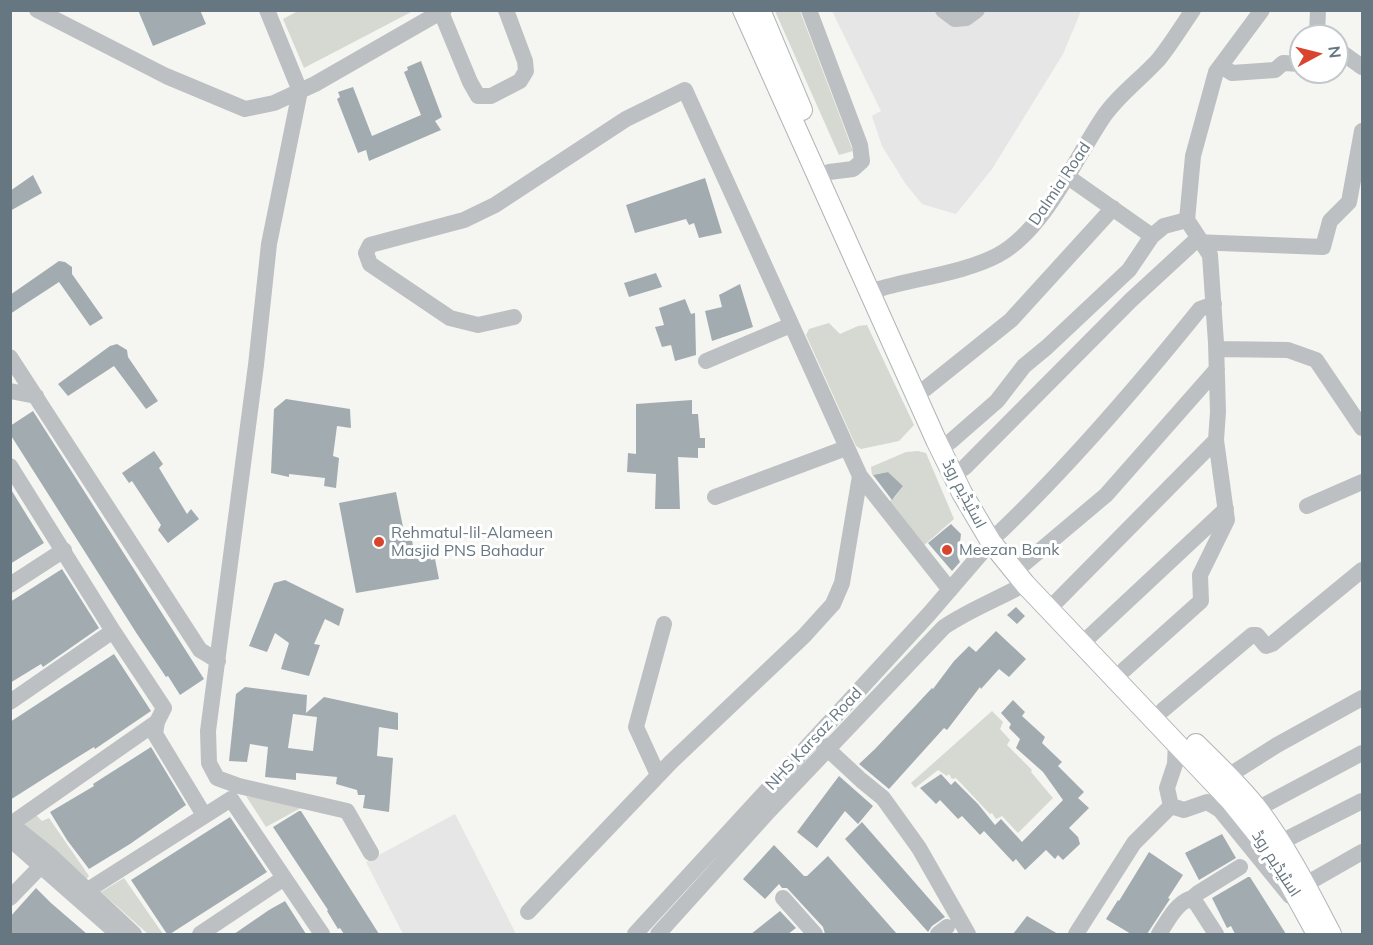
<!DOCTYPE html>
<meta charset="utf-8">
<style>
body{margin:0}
#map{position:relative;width:1373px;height:945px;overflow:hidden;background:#f5f5f1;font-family:Mulish,sans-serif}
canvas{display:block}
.frame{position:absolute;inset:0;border:12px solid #667781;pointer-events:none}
.north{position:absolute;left:1289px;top:24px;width:60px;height:60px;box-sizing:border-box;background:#fff;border:2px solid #c2c9cd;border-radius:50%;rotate:83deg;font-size:16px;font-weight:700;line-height:24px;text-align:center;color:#667781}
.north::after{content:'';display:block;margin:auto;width:21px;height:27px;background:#d8442e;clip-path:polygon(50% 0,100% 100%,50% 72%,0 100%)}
</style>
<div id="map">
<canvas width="1373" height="945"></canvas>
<div class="frame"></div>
<div class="north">N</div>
</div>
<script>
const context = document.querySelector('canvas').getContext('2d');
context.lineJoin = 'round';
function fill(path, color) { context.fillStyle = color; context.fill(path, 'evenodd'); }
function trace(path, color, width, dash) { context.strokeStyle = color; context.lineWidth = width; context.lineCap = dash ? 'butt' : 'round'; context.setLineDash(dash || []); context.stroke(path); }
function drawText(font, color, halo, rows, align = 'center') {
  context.font = font + ' Mulish,Cairo,sans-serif'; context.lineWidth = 6; context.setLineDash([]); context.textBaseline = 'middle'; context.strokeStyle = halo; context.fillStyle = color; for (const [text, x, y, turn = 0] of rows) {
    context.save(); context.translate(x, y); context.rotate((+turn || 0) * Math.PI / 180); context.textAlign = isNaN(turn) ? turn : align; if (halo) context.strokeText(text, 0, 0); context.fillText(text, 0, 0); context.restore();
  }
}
fill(new Path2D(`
 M832 11H1081L1063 54 992 169 956 214 922 204 905 183 882 146 872 116 881 111Z
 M455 814 516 934H403L366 862Z`), '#e5e6e5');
fill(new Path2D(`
 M300 10H413V11L304 68 283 19Z
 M775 11H800L853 151 839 155Z
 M829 323 840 334 858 326 867 325 914 425 899 441 861 449 856 446 806 335 809 329Z
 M918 451 926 453 954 519 921 548 886 504 895 497 903 486 888 472 872 475 871 467 906 452Z
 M992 711 1003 722 1000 729 1010 740 1007 745 1032 770 1031 772 1053 798 1018 833 1002 816 996 819 992 813 990 814 956 778 952 779 949 774 947 776 938 770 915 788 911 783Z
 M246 796 306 805 266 827Z
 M34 813 42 821 49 818 89 876 86 879 24 825Z
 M124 878 163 934H148L101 892Z`), '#d5d9d1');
fill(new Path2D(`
 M138 10H200L206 24 153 46Z
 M421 61 442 117 435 121 441 130 369 161 366 150 358 153 337 99 340 97 338 92 353 87 372 136 421 115 404 72 408 70 407 67Z
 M33 175 42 193 10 211V191Z
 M705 178 722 233 699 238 694 223 689 225 686 219 635 233 626 205Z
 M59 261 65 262 72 267V274L103 318 90 326 59 282 10 314V295Z
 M656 273 662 287 629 297 624 283Z
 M740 284 753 327 712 341 705 311 722 307 719 295Z
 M685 299 691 314 695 313 696 355 675 361 671 345 662 347 655 327 664 325 659 308Z
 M117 344 127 350 128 357 158 401 146 409 114 366 68 396 58 384 110 346Z
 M286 399 350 409 351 428 337 426 333 456 339 458 336 488 324 486 325 478 289 474V477L271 473 274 409Z
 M692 400V414H698L700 438H705V448H698V458L678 457 680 509H655L656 474 627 472 628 453 636 454V404Z
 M33 411 204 679 180 695 168 676 166 677 137 634 10 434V426Z
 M154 451 163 464 159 468 187 514 191 509 199 519 168 543 158 530 161 525 132 481 129 483 122 473Z
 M888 472 903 486 892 500 873 475Z
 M10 488 44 543 10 564Z
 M396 492 404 532H411L414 554 429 551 431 560 435 559 439 579 356 593 339 503Z
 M951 524 961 534 958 558 960 562 952 571 928 543Z
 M62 569 99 628 43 667 41 664 10 683V602Z
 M285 580 344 609 339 626 325 619 314 644 320 645 309 676 281 669 289 643 275 633 267 652 249 646 274 583Z
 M1016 607 1025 616 1017 624 1007 615Z
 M996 631 1026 659 1009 677 999 669 981 689 980 687 947 730 944 728 889 789 859 764 875 749 932 688 933 689 954 661 969 646 976 652Z
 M114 654 151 711 95 749 94 747 73 760 10 800V722Z
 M245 687 307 695 306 713 324 697 398 713V730L379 727 377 756 393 758 389 812 363 808 365 795H358L357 790 336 784 337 777 296 773V780L265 777 268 747 250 744 247 762 229 761 236 694ZM293 714 317 717 313 751 288 748Z
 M1013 700 1025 712 1022 716 1045 737 1042 743 1062 762 1058 766 1084 792 1078 798 1089 808 1069 828 1078 837 1080 844 1063 860 1058 855 1055 859 1046 850 1025 870 1016 859 1013 862 984 831 980 835 962 816 958 819 940 800 936 804 920 788 941 774 951 785 955 781 978 804 995 825 1001 819 1022 842 1063 800 1043 772 1016 748 1020 739 1009 728 1011 724 1001 713Z
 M151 747 186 805 130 844 89 869 67 840 50 812 94 786 93 784Z
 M839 776 873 806 858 824 845 811 817 848 797 832Z
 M299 811H301L379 934H344L340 928 338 929 327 911 328 910 273 827Z
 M230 817 267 872 170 934H167L131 880Z
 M862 822 945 917 932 926 928 932 845 839Z
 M1222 834 1236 858 1199 880 1185 853Z
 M774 845 804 876H807L828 856 897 934H825L823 927 787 888H782L779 884 765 899 743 879Z
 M1149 852 1183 875 1168 898 1170 899 1147 934H1131L1106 919 1118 900 1119 901Z
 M1248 877H1250L1286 934H1235L1231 926 1227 928 1212 898Z
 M36 888 51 903 87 934H10V917Z
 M285 901 306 934H234L269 910Z
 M780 911 796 928 788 934H751Z
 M1027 916 1058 934H1013Z`), '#a2acb0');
const major = new Path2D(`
 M743 10 936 440 962 493 991 542 1025 584 1230 800 1267 846 1288 881 1317 934
 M760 10 802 110
 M1196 744C1217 765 1241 787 1259 811 1288 850 1309 892 1331 934`);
trace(major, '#b0b5b8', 22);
trace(new Path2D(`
 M37 10 166 76 245 109 274 103 315 84 444 10
 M267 10 300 91 269 244 256 365 208 731 209 763 217 778 239 786 347 811 371 853
 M809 10 860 145 862 161 853 169 829 172
 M943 10 955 19 966 18 977 10
 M441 12 470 82 478 96H491L520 81 526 71 525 61 506 10
 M1317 36 1318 10
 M1337 49 1362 67
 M1221 66 1232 73 1275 70 1283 63 1301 64
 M1068 177 1152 236
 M879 289C916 278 964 273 998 255 1044 230 1074 161 1102 119 1116 97 1141 79 1159 59 1171 44 1182 26 1193 10
 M514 317 478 325 450 318 370 264 366 253 370 245 464 220 495 205 626 119 685 90 860 476 950 590
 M1217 349 1288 350 1316 360 1362 428
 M10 357 200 650 218 661
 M706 361 791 325
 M925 389 1011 320 1113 208
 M10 391 36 396
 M950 442 997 401 1024 366 1047 347 1129 270 1152 236 1164 226 1187 220
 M10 466 113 631 10 702
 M964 468 1131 300 1194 242 1323 247 1330 221 1349 202 1362 131
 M715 497 846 448
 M1307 506 1362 482
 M1000 532C1072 463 1137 387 1200 309L1214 304
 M1024 564 1106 495 1217 369
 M10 585 64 550
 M1057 601 1216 440
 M113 631 164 708 157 722 155 734 204 815
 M1089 637 1226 509
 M1124 670 1201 601 1200 575 1227 520 1216 440 1218 412 1216 343 1210 255 1187 220 1193 156 1216 72 1262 10
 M1163 710 1252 635H1257L1266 646 1272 644 1362 570
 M820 742 861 780 883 798 919 848 968 934
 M658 775 636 727 664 624
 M1228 776 1277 745 1362 698
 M1171 806 1184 810 1207 802 1220 810 1290 896
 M1171 806 1167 788 1175 764 1176 741
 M1257 809 1362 753
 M10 823 50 855 134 934
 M11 824 157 722
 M10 839 118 934
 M1281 842 1362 801
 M1306 884 1362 852
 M88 890 231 799 322 934
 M10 898 41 866
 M783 898 815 934
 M1191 899 1198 893 1240 867
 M528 912 671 762 804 636 833 604 842 583 860 476
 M200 934 284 878
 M635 934 929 614 991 542
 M658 934 769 811 944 627C969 610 998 599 1025 584
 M938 934 947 927
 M1076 934 1134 843 1171 806
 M1159 934C1167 922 1175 905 1189 899L1196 903 1216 934`), '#bcc0c3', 16);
trace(major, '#fff', 20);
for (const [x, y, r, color] of [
 [379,542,6,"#d8442e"],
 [947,550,6,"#d8442e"]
]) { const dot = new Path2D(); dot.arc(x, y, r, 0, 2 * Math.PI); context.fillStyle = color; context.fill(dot); trace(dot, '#fff', 2); }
drawText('16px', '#667781', '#fff', [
 ["Dalmia Road",1060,184,-56],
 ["اسٹیڈیم روڈ",964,494,62],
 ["NHS Karsaz Road",814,739,-47],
 ["اسٹیڈیم روڈ",1276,864,57]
]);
drawText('16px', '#667781', '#fff', [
 ["Rehmatul-lil-Alameen",391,533],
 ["Masjid PNS Bahadur",391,551],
 ["Meezan Bank",959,550]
], 'left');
</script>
